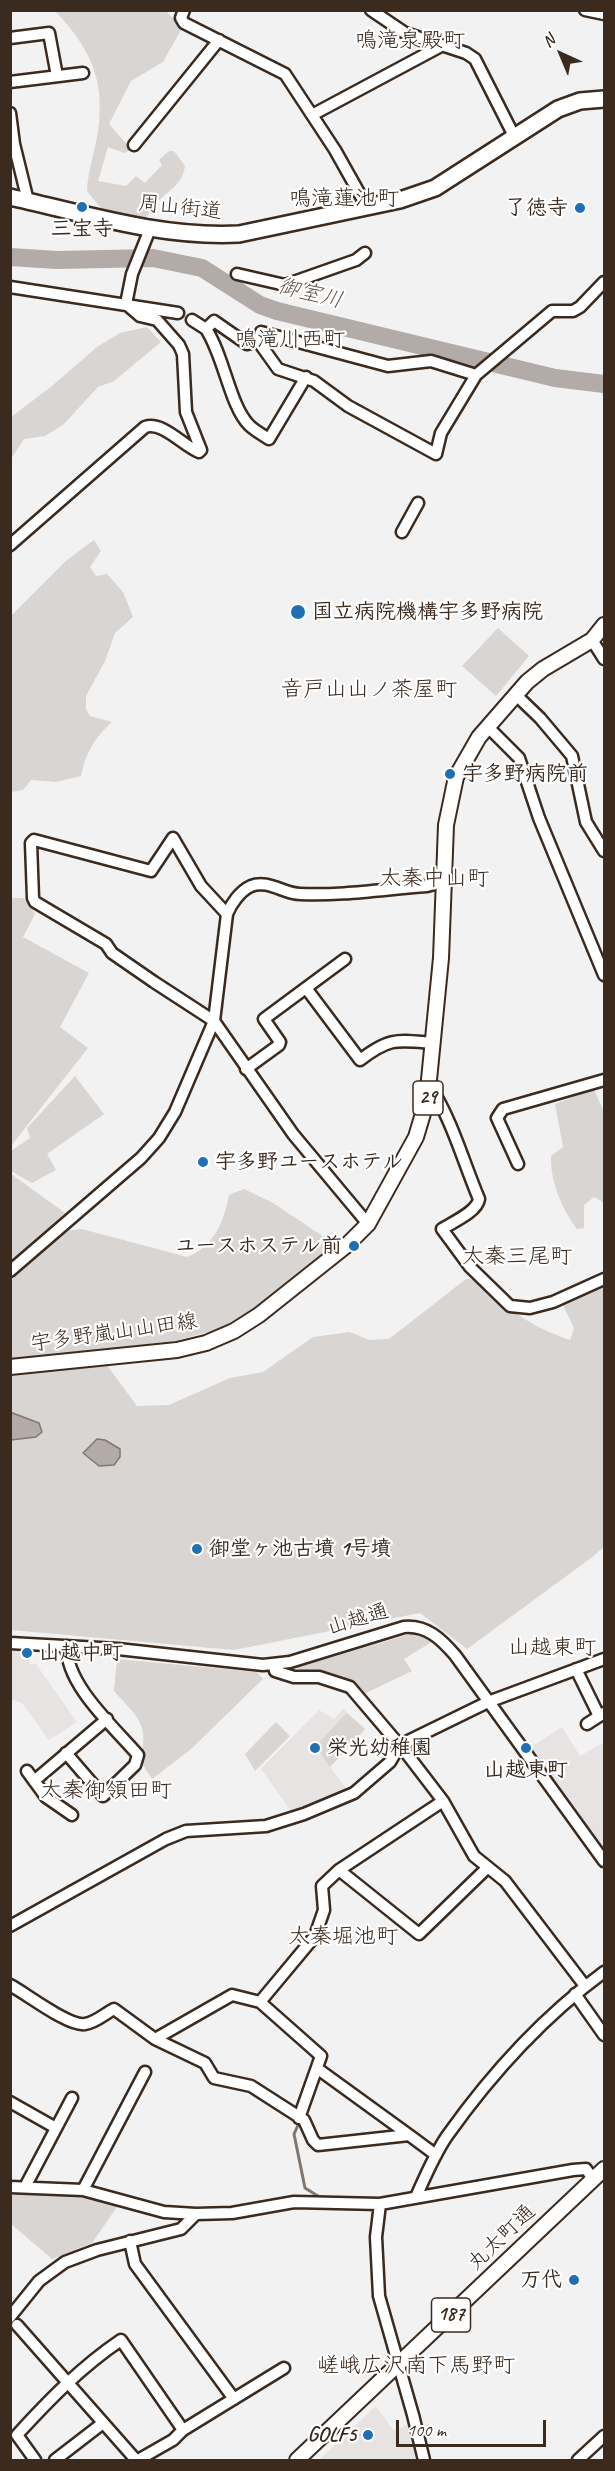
<!DOCTYPE html>
<meta charset="utf-8">
<style>
body{margin:0}
#map{position:relative;width:615px;height:2471px;overflow:hidden;background:#f3f2f2;font-family:Caveat,sans-serif}
canvas{display:block}
.frame{position:absolute;inset:0;border:12px solid #3b2a1e;pointer-events:none}
.north{position:absolute;left:531px;top:24px;width:60px;height:60px;-webkit-text-stroke:4px #fff;paint-order:stroke;rotate:316deg;font-size:16px;font-weight:700;line-height:24px;text-align:center;color:#3b2a1e}
.north::after{content:'';display:block;margin:auto;width:21px;height:27px;background:#3b2a1e;clip-path:polygon(50% 0,100% 100%,50% 72%,0 100%)}
.scale{position:absolute;left:396px;top:2420px;width:150px;height:27px;box-sizing:border-box;border:3px solid #3b2a1e;border-top:0;padding-left:8px;font-size:18px;line-height:21px;white-space:nowrap;color:#3b2a1e;-webkit-text-stroke:4px #fff;paint-order:stroke}
</style>
<div id="map">
<canvas width="615" height="2471"></canvas>
<div class="frame"></div>
<div class="north">N</div>
<div class="scale">100 m</div>
</div>
<script>
const context = document.querySelector('canvas').getContext('2d');
context.lineJoin = 'round';
function fill(path, color) { context.fillStyle = color; context.fill(path, 'evenodd'); }
function trace(path, color, width, dash) { context.strokeStyle = color; context.lineWidth = width; context.lineCap = dash ? 'butt' : 'round'; context.setLineDash(dash || []); context.stroke(path); }
function drawText(font, color, halo, rows, align = 'center') {
  context.font = font + ' Caveat,"Klee One",sans-serif'; context.lineWidth = 4.5; context.setLineDash([]); context.textBaseline = 'middle'; context.strokeStyle = halo; context.fillStyle = color; for (const [text, x, y, turn = 0] of rows) {
    context.save(); context.translate(x, y); context.rotate((+turn || 0) * Math.PI / 180); context.textAlign = isNaN(turn) ? turn : align; if (halo) context.strokeText(text, 0, 0); context.fillText(text, 0, 0); context.restore();
  }
}
fill(new Path2D(`
 M11 1650H31L29 1664H36L77 1722 49 1740 22 1703 11 1699Z
 M343 1709 365 1729 330 1767 348 1791 293 1814 261 1769 319 1710 334 1719Z
 M562 1727 580 1756 604 1742V1854L528 1749Z
 M376 2406 394 2431 412 2422 420 2460H319Z`), '#e6e3e2');
fill(new Path2D(`
 M55 11H166L182 28 163 62 131 81 109 124 131 149 125 153 108 147 98 181 126 186 136 176 145 183 162 165 159 160 169 151H174L185 166C182 187 166 191 154 206 149 211 148 217 143 221L104 212 87 191C88 167 97 146 99 123 104 75 87 45 55 11Z
 M147 327 161 342 114 381 98 387 64 424 45 436 24 439 11 459V417L52 386 97 347 120 333Z
 M94 540 101 551 90 567 96 576 107 574 123 592 133 617 115 633 105 661 86 696V709L90 716 112 722C94 738 86 753 81 776L56 782 31 780 23 790 11 792V616L67 560Z
 M498 628 529 656 496 696 462 666Z
 M10 898H24L35 914 23 937 89 973 60 1027 88 1048 11 1146Z
 M75 1076 104 1114 47 1154 56 1170 32 1183 11 1171V1151L30 1138 27 1128Z
 M594 1089 604 1112V1203L594 1197 584 1205V1228L577 1229C562 1209 550 1181 551 1156L563 1147 555 1104Z
 M10 1173 65 1213 11 1265H10Z
 M244 1189 273 1203 327 1239 332 1247 331 1252 256 1308 220 1329 174 1341 11 1360 10 1278 65 1231 82 1229 187 1257C214 1247 224 1221 229 1195Z
 M466 1279 479 1280C511 1311 527 1325 570 1340L574 1328 562 1303 604 1282V1547L591 1558 467 1649 420 1613 234 1650 11 1630 10 1440 36 1437 39 1423 11 1412V1373L106 1364 137 1406 169 1405 230 1378 263 1372 313 1337 350 1332 369 1340 389 1339Z
 M417 1632 432 1642 404 1659 412 1671 364 1694 353 1683 295 1668Z
 M117 1659 257 1672 263 1679 190 1750 152 1779 141 1762C148 1722 140 1720 114 1691Z
 M347 1713 365 1729 330 1767 316 1746Z
 M276 1722 290 1736 255 1771 245 1754Z
 M10 2188 92 2196 117 2207 92 2243 52 2259 11 2224Z`), '#d8d5d2');
const water = new Path2D(`
 M10 1412 39 1423 42 1432 36 1437 11 1440Z
 M97 1439 105 1440 120 1449V1457L114 1465 99 1466 83 1453Z`);
fill(water, '#b2aba7');
trace(water, '#827770', 1.5);
trace(new Path2D(`
 M299 2123 294 2134 305 2188 318 2196`), '#827770', 3);
trace(new Path2D(`
 M10 257 57 260 153 258 202 268 260 305 277 311 555 378 604 384`), '#b2aba7', 18);
const minor = new Path2D(`
 M184 10 181 18 184 23 285 74 335 150 367 207
 M371 10 405 33 466 53 475 59 514 136
 M585 10 604 14
 M10 38 49 33 57 76
 M10 82 83 73
 M10 113 14 144 28 201
 M312 115 441 46
 M134 145 219 40
 M237 274 285 285 356 260 365 253
 M10 287 178 313
 M126 304 132 274 150 229
 M192 320 206 329
 M258 341 278 369 314 381 348 406 436 454 441 433 476 375 552 311H573L580 307 604 282
 M258 341 247 344 214 321 206 329C224 356 230 406 249 425 255 431 263 435 269 439L306 377
 M258 341 261 332 388 366 431 361 476 375
 M402 532 418 503
 M10 545 145 427C163 421 183 446 199 452L201 450 186 412 183 354 179 345 157 320 140 316 126 304
 M592 640 604 659
 M515 694 540 718 572 756 586 822 604 851
 M488 727 519 758 539 818 604 975
 M227 914 201 886 173 838 151 871 34 840 31 843 33 898 35 902 106 944 112 953 154 982 214 1021 293 1134 368 1224
 M306 988 360 1060C390 1037 397 1040 433 1043
 M246 1069 279 1045 280 1042 264 1019 345 959
 M430 1086C452 1120 463 1161 479 1199 477 1212 453 1222 442 1229L470 1267 510 1306 530 1308 553 1302 604 1279
 M518 1164 497 1118 503 1109 604 1080
 M10 1271 141 1158 159 1138 175 1112 214 1021 227 914C231 904 240 891 251 886 268 879 284 894 300 894 342 896 385 889 427 886L445 881
 M10 1643 118 1649 263 1665 290 1662 404 1627C427 1625 441 1639 455 1655L604 1861
 M274 1664 275 1671 294 1677H319L350 1687 407 1754 443 1801 474 1856 505 1881 585 1986
 M576 1669 599 1716
 M587 1724 604 1713
 M66 1753 103 1796 135 1765 138 1755C114 1727 65 1684 67 1646
 M27 1771 46 1797 72 1815
 M34 1781 107 1719
 M339 1870 419 1934 487 1868
 M10 1926 166 1839 186 1831 266 1826 304 1814 354 1793 390 1762 400 1745 488 1702 604 1659
 M10 1985C27 1994 69 2027 85 2024 95 2023 106 2013 114 2009L155 2039 205 2063 214 2078 251 2086 304 2120 313 2140 318 2145 409 2135 436 2155
 M575 1994 604 2035
 M260 2002 315 1936 324 1910 322 1886 339 1870 443 1801
 M155 2039 232 1995 260 2002 321 2056 299 2118
 M318 2069 409 2135
 M10 2102 56 2128
 M10 2187 83 2190 164 2212 196 2214 232 2213 294 2202 380 2204 573 2170 586 2169 593 2179
 M25 2187 72 2098
 M83 2190 145 2072
 M416 2197C425 2177 434 2155 447 2136 491 2074 543 2017 604 1972
 M380 2204 376 2237 379 2296 413 2415 424 2460
 M130 2241 135 2264 234 2399
 M10 2317 39 2281 65 2262 97 2250 181 2229 196 2214
 M17 2325 136 2460
 M183 2430 284 2368
 M35 2460 17 2435C49 2400 81 2367 121 2340L183 2430 173 2440 138 2460
 M55 2460 103 2423
 M578 2460 604 2436`);
const major = new Path2D(`
 M10 1367 177 1350 206 1343 234 1331 259 1315 347 1245 368 1224 416 1137 427 1100 441 958 446 825 456 777 479 737 527 682 543 669 592 640 604 625
 M297 2460 604 2169`);
const highway = new Path2D(`
 M10 197C86 214 161 238 239 234L400 200 435 188 558 109 580 101 604 99`);
trace(minor, '#3b2a1e', 15);
trace(major, '#3b2a1e', 18);
trace(highway, '#3b2a1e', 20);
trace(minor, '#fff', 10);
trace(major, '#fff', 14);
trace(highway, '#fff', 15);
for (const [x, y, r, color] of [
 [82,207,6,"#1f6fb2"],
 [580,208,6,"#1f6fb2"],
 [298,612,8,"#1f6fb2"],
 [450,774,6,"#1f6fb2"],
 [203,1162,6,"#1f6fb2"],
 [354,1246,6,"#1f6fb2"],
 [197,1549,6,"#1f6fb2"],
 [27,1653,6,"#1f6fb2"],
 [315,1748,6,"#1f6fb2"],
 [526,1748,6,"#1f6fb2"],
 [574,2280,6,"#1f6fb2"],
 [368,2435,6,"#1f6fb2"]
]) { const dot = new Path2D(); dot.arc(x, y, r, 0, 2 * Math.PI); context.fillStyle = color; context.fill(dot); trace(dot, '#fff', 2); }
for (const [x, y, w] of [
 [428,1098,30],
 [451,2315,39]
]) { const box = new Path2D(); box.roundRect(x - w / 2, y - 17, w, 34, 4.5); context.fillStyle = '#fff'; context.fill(box); trace(box, '#3b2a1e', 1.5); }
drawText('bold 20px', '#3b2a1e', null, [
 ["29",428,1098],
 ["187",451,2315]
]);
drawText('21px', '#3b2a1e', '#fff', [
 ["周山街道",180,208,6],
 ["宇多野嵐山山田線",114,1333,-8],
 ["山越通",358,1620,-17],
 ["丸太町通",502,2238,-44]
]);
drawText('bold 21px', '#3b2a1e', '#fff', [
 ["了徳寺",568,208,"right"],
 ["三宝寺",82,229,"center"],
 ["国立病院機構宇多野病院",312,612],
 ["宇多野病院前",462,774],
 ["宇多野ユースホテル",215,1162],
 ["ユースホステル前",342,1246,"right"],
 ["御堂ヶ池古墳 1号墳",209,1549],
 ["山越中町",39,1653],
 ["栄光幼稚園",327,1748],
 ["山越東町",526,1770,"center"],
 ["万代",562,2280,"right"],
 ["GOLF5",356,2435,"right"]
], 'left');
drawText('22px', '#3b2a1e', '#fff', [
 ["鳴滝泉殿町",410,41],
 ["鳴滝蓮池町",344,199],
 ["鳴滝川西町",290,340],
 ["音戸山山ノ茶屋町",369,690],
 ["太秦中山町",434,879],
 ["太秦三尾町",517,1257],
 ["山越東町",552,1648],
 ["太秦御領田町",106,1791],
 ["太秦堀池町",343,1937],
 ["嵯峨広沢南下馬野町",416,2366]
]);
drawText('italic 22px', '#65574e', '#fff', [
 ["御室川",310,294,14]
]);
</script>
